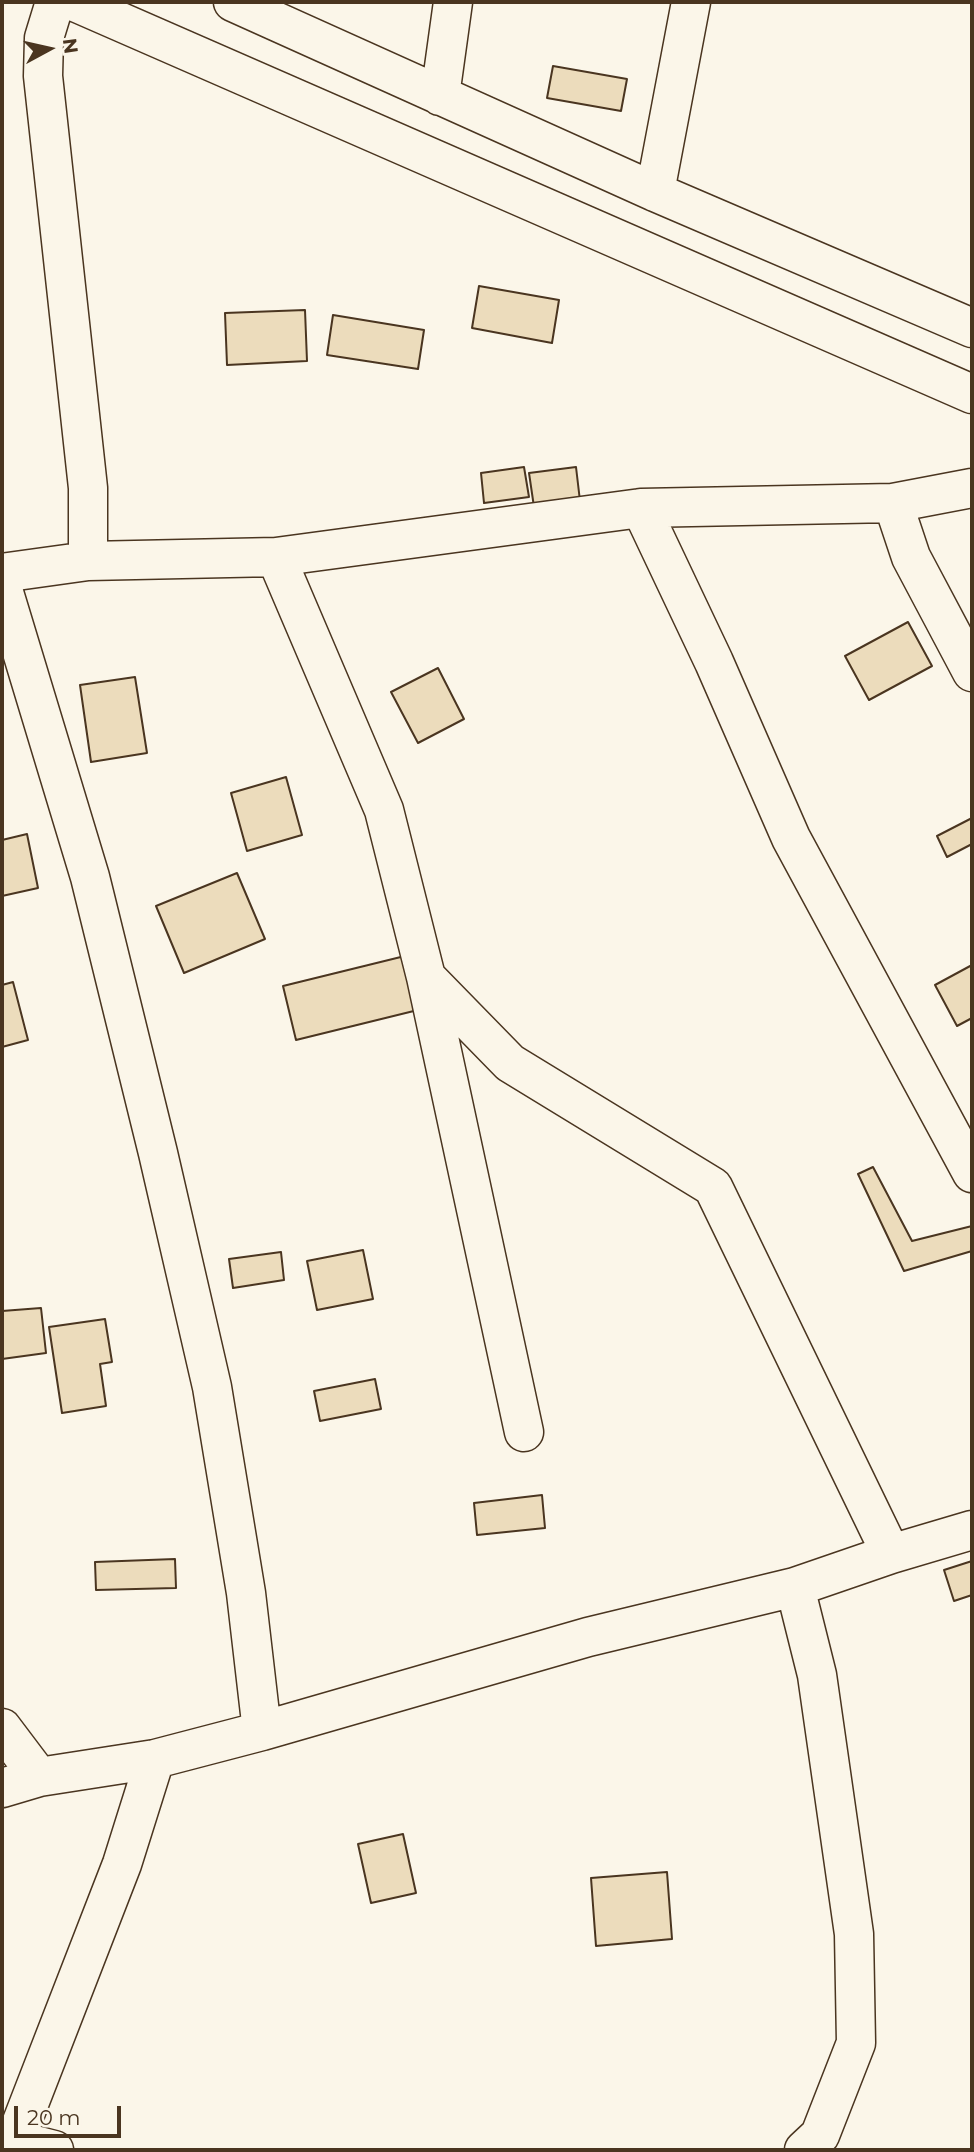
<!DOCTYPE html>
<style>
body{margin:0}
#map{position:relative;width:974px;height:2152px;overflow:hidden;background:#fbf6e9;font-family:Montserrat,sans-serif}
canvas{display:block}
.frame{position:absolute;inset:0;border:4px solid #4a3520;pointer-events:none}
.north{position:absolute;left:14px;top:14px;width:70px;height:70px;-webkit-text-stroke:5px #fbf6e9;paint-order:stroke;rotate:82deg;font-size:19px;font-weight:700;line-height:28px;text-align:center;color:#4a3520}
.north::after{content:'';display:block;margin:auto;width:24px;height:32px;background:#4a3520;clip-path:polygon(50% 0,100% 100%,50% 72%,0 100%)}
.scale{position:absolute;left:14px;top:2106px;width:107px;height:32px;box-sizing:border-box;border:4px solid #4a3520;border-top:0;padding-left:9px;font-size:21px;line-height:24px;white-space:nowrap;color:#4a3520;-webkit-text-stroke:5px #fbf6e9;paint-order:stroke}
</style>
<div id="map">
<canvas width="974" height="2152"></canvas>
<div class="frame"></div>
<div class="north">N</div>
<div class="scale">20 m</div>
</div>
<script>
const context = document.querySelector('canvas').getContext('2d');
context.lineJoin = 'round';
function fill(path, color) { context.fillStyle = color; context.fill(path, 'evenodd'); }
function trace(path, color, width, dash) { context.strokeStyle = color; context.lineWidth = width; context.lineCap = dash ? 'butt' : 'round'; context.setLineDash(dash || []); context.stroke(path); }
const building = new Path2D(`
 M553 66 627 79 621 111 547 98Z
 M479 286 559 300 552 343 472 328Z
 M305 310 307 361 227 365 225 313Z
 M333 315 424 330 418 369 327 355Z
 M524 467 529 497 484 503 481 473Z
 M576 467 580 501 534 507 529 473Z
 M908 622 932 666 869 700 845 656Z
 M438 668 464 719 418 743 391 692Z
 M135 677 147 753 91 762 80 685Z
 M286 777 302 835 247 851 231 793Z
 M972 818V844L947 857 937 836Z
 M27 834 38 888 2 896V840Z
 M237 873 265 939 184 973 156 906Z
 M413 954 426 1008 296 1040 283 986Z
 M972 965V1018L957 1026 935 985Z
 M13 982 28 1040 2 1047V985Z
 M873 1167 912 1241 972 1226V1251L904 1271 858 1174Z
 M363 1250 373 1299 317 1310 307 1261Z
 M281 1252 284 1280 233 1288 229 1259Z
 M41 1308 46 1353 2 1359V1311Z
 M105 1319 112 1362 100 1364 106 1406 62 1413 49 1327Z
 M375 1379 381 1409 320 1421 314 1391Z
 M542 1495 545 1528 477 1535 474 1503Z
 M175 1559 176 1588 96 1590 95 1562Z
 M972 1561V1595L954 1601 944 1570Z
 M403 1834 416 1893 371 1903 358 1844Z
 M667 1872 672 1939 596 1946 591 1878Z`);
fill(building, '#ecdcbc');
trace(building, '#4a3520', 2);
const minor = new Path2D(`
 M55 2 44 38 43 76 88 488V561
 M75 2 972 394
 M233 2 655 192 972 328
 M440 96 453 2
 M655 192 691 2
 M893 503 911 557 972 672
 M641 508 714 662 791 838 972 1173
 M276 557 384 810 426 977 524 1432
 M2 573 88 561 276 557 641 508 893 503 972 488
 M2 586 90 877 158 1153 212 1387 246 1593 262 1731
 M426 977 510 1063 713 1187 891 1554
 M795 1587 817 1675 854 1934 856 2043 820 2135 804 2150
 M2 1728 39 1777
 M2 1788 39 1777 155 1759 262 1731 588 1637 795 1587 891 1554 972 1530
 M15 2140 54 2150
 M11 2150 122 1864 155 1759`);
trace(minor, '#4a3520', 41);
trace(minor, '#fbf6e9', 38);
</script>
